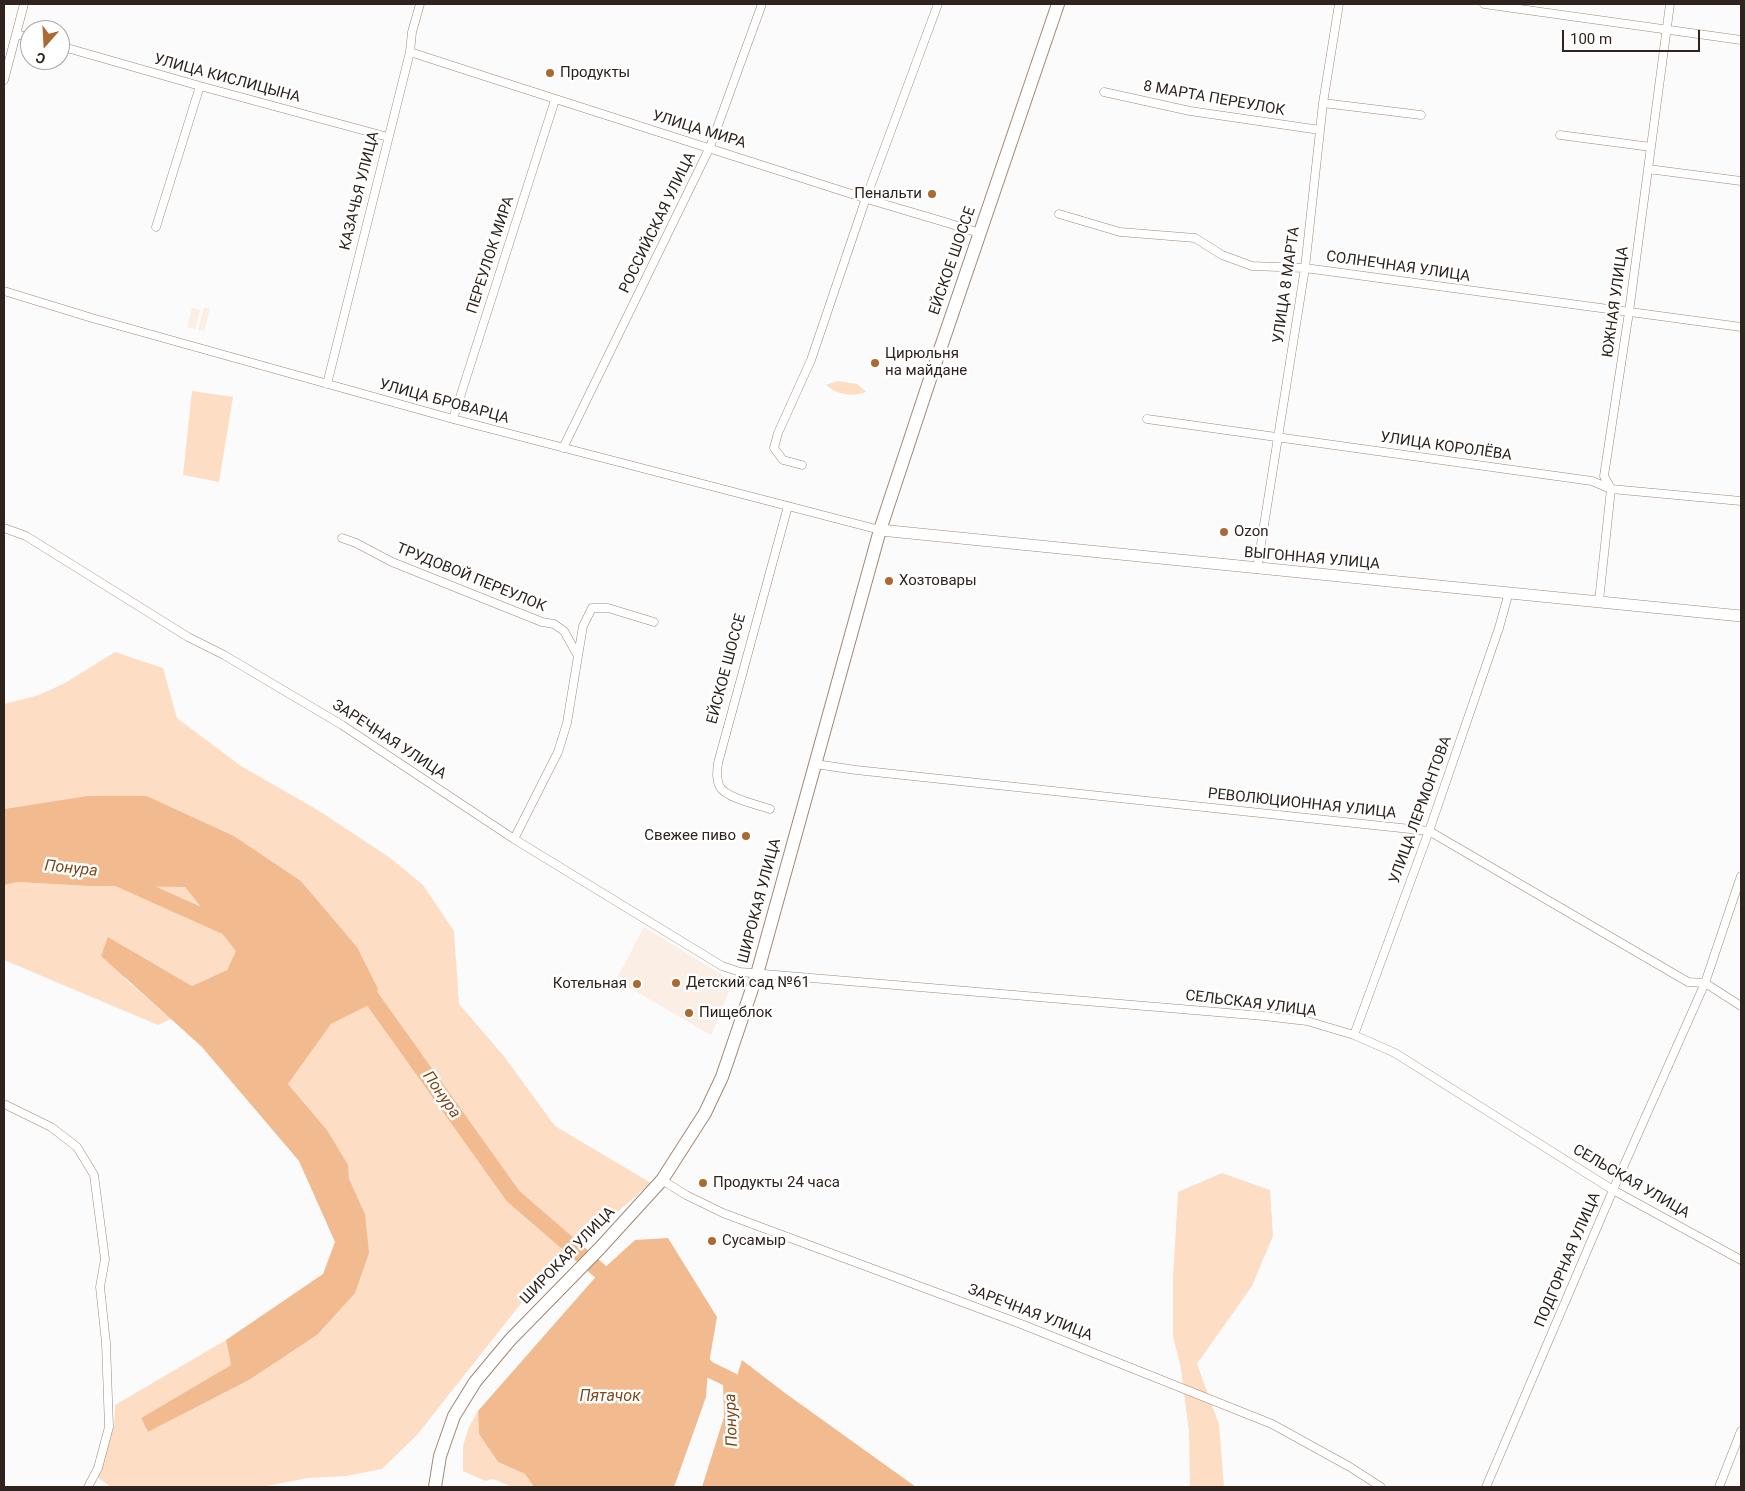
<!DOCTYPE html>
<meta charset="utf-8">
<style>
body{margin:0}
#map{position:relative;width:1745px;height:1491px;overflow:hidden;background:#fbfbfb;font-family:Roboto,sans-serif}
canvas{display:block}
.frame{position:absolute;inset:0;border:5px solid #2e241d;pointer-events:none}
.north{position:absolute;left:20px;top:20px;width:50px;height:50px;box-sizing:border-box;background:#fff;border:1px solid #aba7a5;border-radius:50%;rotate:199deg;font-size:14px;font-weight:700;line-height:20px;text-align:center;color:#2e241d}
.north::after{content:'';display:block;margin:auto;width:18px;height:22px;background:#aa6a32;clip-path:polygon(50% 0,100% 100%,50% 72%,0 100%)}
.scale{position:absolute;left:1562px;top:30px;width:138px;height:22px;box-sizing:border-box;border:2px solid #2e241d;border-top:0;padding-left:6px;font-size:15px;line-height:18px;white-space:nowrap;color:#2e241d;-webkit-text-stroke:4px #fff;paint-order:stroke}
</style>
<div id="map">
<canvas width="1745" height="1491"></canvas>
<div class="frame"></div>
<div class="north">С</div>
<div class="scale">100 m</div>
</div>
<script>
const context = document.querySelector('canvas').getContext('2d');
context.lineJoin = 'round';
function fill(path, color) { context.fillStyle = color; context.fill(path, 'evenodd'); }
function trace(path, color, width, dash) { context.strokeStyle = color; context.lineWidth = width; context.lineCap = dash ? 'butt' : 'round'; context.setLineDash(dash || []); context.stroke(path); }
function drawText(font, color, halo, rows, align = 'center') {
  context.font = font + ' Roboto,sans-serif'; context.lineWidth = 5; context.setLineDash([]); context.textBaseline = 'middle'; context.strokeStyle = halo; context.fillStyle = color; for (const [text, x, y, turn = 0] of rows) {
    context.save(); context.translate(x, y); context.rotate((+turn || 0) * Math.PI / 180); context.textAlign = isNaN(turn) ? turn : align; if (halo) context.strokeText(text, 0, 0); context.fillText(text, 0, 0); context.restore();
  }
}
fill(new Path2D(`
 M204 307 210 309 204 331 198 330Z
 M192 308 200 310 195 329 187 327Z
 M644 927 729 979 731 987 711 1035 616 980Z`), '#fbeee4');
fill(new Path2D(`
 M838 381 857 384 866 392C851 397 838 395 826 385Z
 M192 391 233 397 219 482 183 475Z
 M115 652 163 668 177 718 241 766 316 809 389 857 423 885 454 931 459 1004 503 1055 555 1126 651 1183 542 1277 417 1435 382 1469 346 1476 308 1478 262 1487H111L98 1478 114 1426 115 1405 226 1340 231 1365 141 1418 148 1432 249 1380 317 1335 365 1214 348 1179 347 1165 327 1130 288 1084 331 1024 367 1006 357 947 301 881 234 836 147 796H87L4 809V704L39 695 65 683Z
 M16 882 89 886 185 887 237 951 227 970 192 986 108 937 125 979 171 1019 158 1025 4 960V885Z
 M1222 1173 1270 1190 1273 1236 1252 1286 1197 1364 1219 1424 1224 1487H1190L1189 1432 1181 1369 1173 1336V1279L1178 1192Z
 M478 1411 479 1434 498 1462 525 1474 534 1487H509L508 1485 493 1479 485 1481 463 1471V1446L468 1429Z`), '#fddec5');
fill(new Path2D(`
 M87 796H147L234 836 301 881 357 947 378 989 367 1006 331 1024 288 1084 327 1130 348 1165 349 1179 365 1214 369 1253 355 1293 317 1335 249 1380 148 1432 141 1418 231 1365 226 1340 323 1274 335 1242 299 1161 202 1047 101 956 108 937 192 986 227 970 236 951 185 887 89 886 17 882 4 885V809Z
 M668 1238 717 1317 708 1369 706 1397 674 1487H534L525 1474 498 1462 479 1434 478 1411 600 1272 635 1240Z
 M742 1360 785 1393 916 1487H702Z`), '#f1ba8f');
trace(new Path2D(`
 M117 878 231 929
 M356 985 366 990 513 1196 616 1285
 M694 1355 708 1369 731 1380 732 1417`), '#f1ba8f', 16);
const street = new Path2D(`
 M1484 4 1741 40
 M17 34 30 38
 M60 46 200 86 388 137
 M410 52C561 101 712 149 864 198 902 210 941 220 979 233
 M4 80 24 4
 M1104 92 1190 111 1320 130
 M1323 103 1421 115
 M1560 135 1651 147
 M1648 169 1741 181
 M1059 214 1120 232 1195 238 1222 255 1252 266 1305 268 1741 327
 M156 227 200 86
 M4 291 92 318 453 419 880 530
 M327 384 410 52 412 32 420 4
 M453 419 555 100
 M1147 419 1592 481 1611 489 1741 501
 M563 448 710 147 762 4
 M802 465 783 460 774 448 778 433 811 360 866 198 938 4
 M4 528 26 536 188 637 224 655 342 725 514 839 722 966 740 972 1264 1016 1307 1021 1354 1035 1395 1053 1613 1190 1741 1260
 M342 538 356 543 392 562 542 622 554 624 564 631 578 656 567 723 558 752 514 839
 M1257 569 1305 268 1323 103 1339 4
 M1599 601 1611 489 1604 476 1629 312 1670 4
 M578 656 583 626 592 608H608L654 622
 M815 764 856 770 1429 831 1688 982 1705 983 1741 1006
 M770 809C758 805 726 798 720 787 716 780 717 771 718 763L788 506
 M1354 1035 1429 831 1499 628 1509 592
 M4 1104 51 1127 77 1147 94 1175 105 1259 100 1287 106 1343 109 1427 98 1468 88 1487
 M662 1180 686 1195 723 1213 1021 1324 1272 1424 1350 1467 1381 1487
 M1486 1487 1613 1190 1705 983 1741 876
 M1719 1487 1741 1431`);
const secondary = new Path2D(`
 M880 530C1167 560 1454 587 1741 616`);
const primary = new Path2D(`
 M435 1487 440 1456 454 1416 475 1382 510 1340 600 1248 662 1180 705 1113 722 1077 757 974 880 530 930 379 1058 4`);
trace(street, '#a08876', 9);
trace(secondary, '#a08876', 12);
trace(primary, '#a08876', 14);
trace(street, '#fff', 8);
trace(secondary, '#fff', 11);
trace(primary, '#fff', 12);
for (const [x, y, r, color] of [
 [550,73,5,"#aa6a32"],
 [932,194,5,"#aa6a32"],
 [875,363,5,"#aa6a32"],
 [1224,532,5,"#aa6a32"],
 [889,581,5,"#aa6a32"],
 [746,836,5,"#aa6a32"],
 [676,983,5,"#aa6a32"],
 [637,984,5,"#aa6a32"],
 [689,1013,5,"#aa6a32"],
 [703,1183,5,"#aa6a32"],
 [712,1241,5,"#aa6a32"]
]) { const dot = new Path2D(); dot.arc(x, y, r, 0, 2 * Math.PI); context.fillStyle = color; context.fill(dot); trace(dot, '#fff', 2); }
drawText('15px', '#2e241d', '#fff', [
 ["Продукты",560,73],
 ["Пенальти",922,194,"right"],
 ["Цирюльня",885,354],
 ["на майдане",885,371],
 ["Ozon",1234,532],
 ["Хозтовары",899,581],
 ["Свежее пиво",736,836,"right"],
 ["Детский сад №61",686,983],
 ["Котельная",627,984,"right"],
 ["Пищеблок",699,1013],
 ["Продукты 24 часа",713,1183],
 ["Сусамыр",722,1241]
], 'left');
drawText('15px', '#2e241d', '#fff', [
 ["УЛИЦА КИСЛИЦЫНА",227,79,15],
 ["8 МАРТА ПЕРЕУЛОК",1214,99,10],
 ["УЛИЦА МИРА",699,130,17],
 ["КАЗАЧЬЯ УЛИЦА",360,191,-76],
 ["РОССИЙСКАЯ УЛИЦА",658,223,-64],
 ["ПЕРЕУЛОК МИРА",491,255,-72],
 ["ЕЙСКОЕ ШОССЕ",953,261,-71],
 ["СОЛНЕЧНАЯ УЛИЦА",1398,267,8],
 ["УЛИЦА 8 МАРТА",1287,285,-82],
 ["ЮЖНАЯ УЛИЦА",1616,302,-82],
 ["УЛИЦА БРОВАРЦА",444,402,15],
 ["УЛИЦА КОРОЛЁВА",1446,447,8],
 ["ВЫГОННАЯ УЛИЦА",1312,559,5],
 ["ТРУДОВОЙ ПЕРЕУЛОК",471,578,22],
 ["ЕЙСКОЕ ШОССЕ",727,669,-75],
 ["ЗАРЕЧНАЯ УЛИЦА",389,740,33],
 ["РЕВОЛЮЦИОННАЯ УЛИЦА",1302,804,6],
 ["УЛИЦА ЛЕРМОНТОВА",1421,810,-70],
 ["ШИРОКАЯ УЛИЦА",760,901,-75],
 ["СЕЛЬСКАЯ УЛИЦА",1251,1004,7],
 ["СЕЛЬСКАЯ УЛИЦА",1631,1182,30],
 ["ШИРОКАЯ УЛИЦА",568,1256,-46],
 ["ПОДГОРНАЯ УЛИЦА",1568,1260,-67],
 ["ЗАРЕЧНАЯ УЛИЦА",1030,1313,21]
]);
drawText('italic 16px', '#7d4a1a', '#fff', [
 ["Понура",71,869,6],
 ["Понура",441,1095,55],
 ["Пятачок",610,1397],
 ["Понура",732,1420,-92]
]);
</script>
